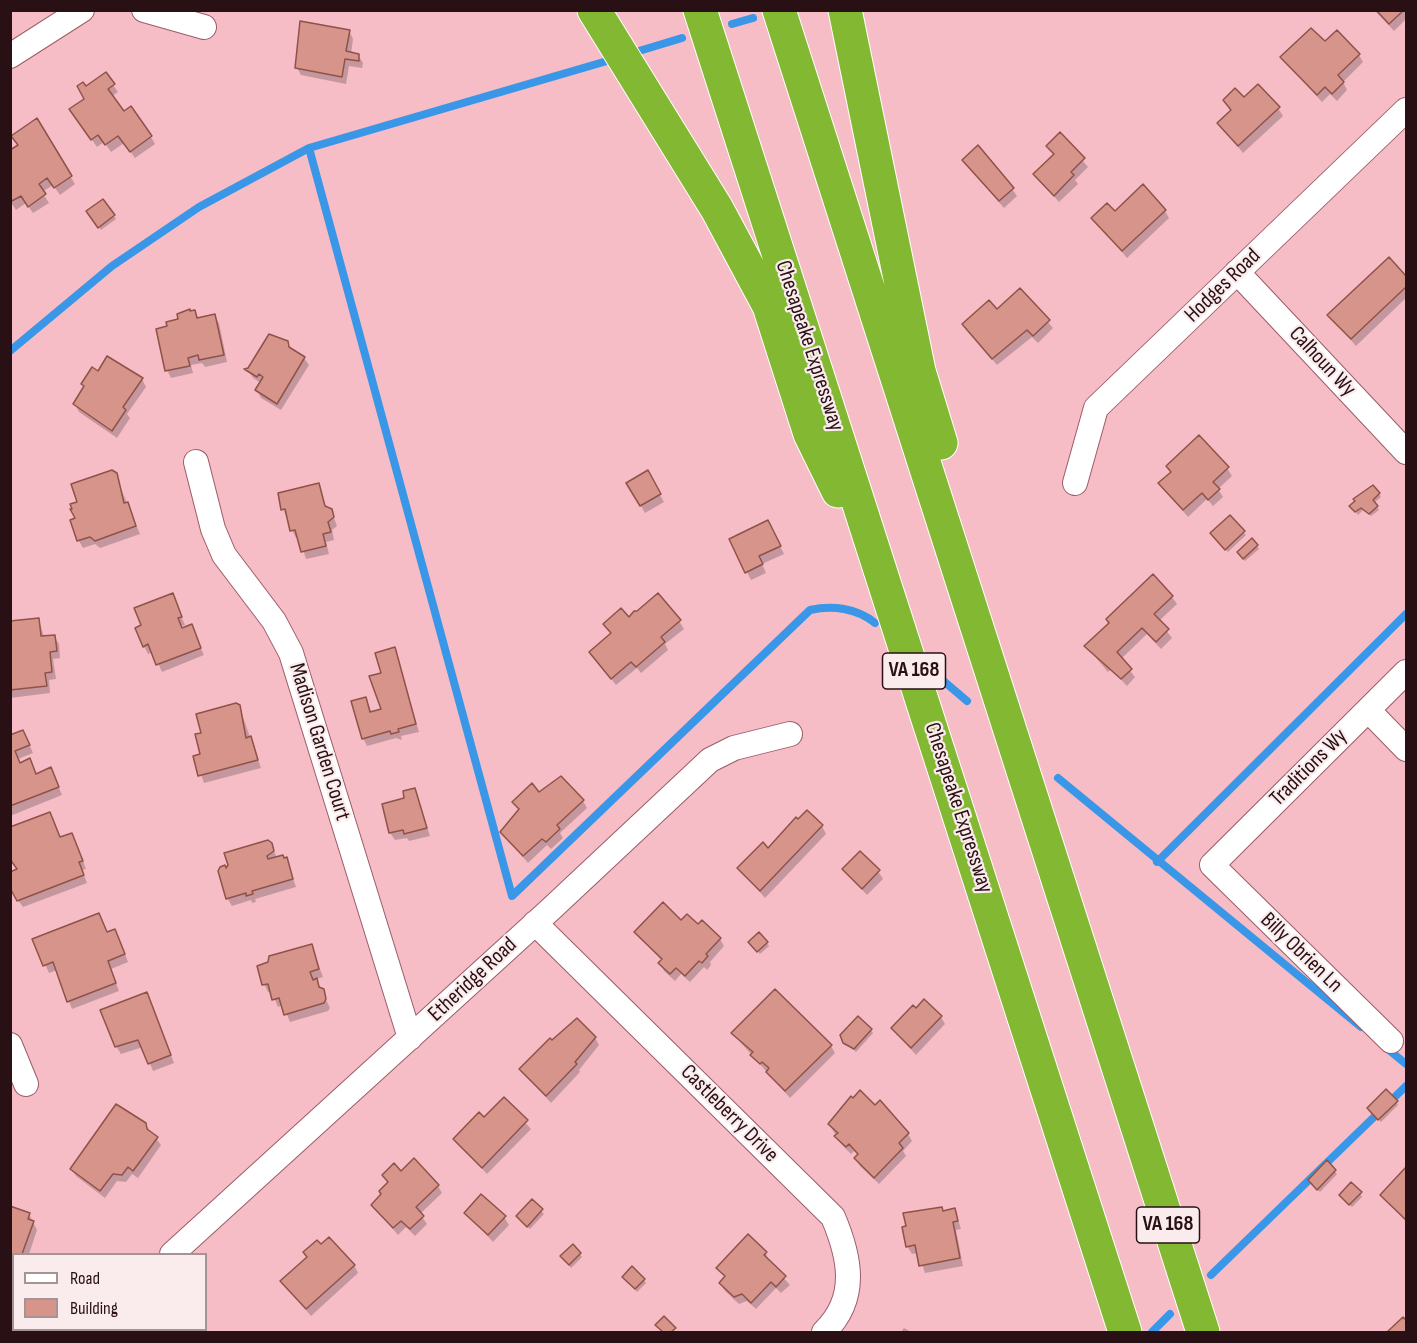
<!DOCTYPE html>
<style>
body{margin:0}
#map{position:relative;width:1417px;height:1343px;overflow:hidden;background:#f6bdc6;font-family:"Sofia Sans Condensed",sans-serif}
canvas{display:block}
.frame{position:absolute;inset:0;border:12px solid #281014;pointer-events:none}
.legend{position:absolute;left:12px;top:1253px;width:195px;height:78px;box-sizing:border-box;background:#faebed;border:2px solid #a69396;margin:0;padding:8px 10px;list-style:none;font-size:18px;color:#281014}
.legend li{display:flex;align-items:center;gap:12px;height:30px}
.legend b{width:30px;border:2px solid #a69396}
</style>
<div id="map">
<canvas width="1417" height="1343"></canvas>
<div class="frame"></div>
<ul class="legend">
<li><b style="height:8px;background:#fff"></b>Road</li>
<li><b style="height:16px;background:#d7948a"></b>Building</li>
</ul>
</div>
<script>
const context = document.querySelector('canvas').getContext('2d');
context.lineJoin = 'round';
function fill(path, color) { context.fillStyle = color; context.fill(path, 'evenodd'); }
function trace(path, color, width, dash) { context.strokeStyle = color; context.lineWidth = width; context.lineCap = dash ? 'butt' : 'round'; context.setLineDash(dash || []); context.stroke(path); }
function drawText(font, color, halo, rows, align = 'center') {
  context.font = font + ' "Sofia Sans Condensed",sans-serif'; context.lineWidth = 4.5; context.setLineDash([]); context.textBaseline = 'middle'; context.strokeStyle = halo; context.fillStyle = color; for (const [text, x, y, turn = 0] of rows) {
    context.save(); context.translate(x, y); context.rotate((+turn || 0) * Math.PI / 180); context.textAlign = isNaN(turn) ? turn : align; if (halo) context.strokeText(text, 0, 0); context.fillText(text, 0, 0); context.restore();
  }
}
fill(new Path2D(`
 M1374 10H1406V19L1394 31Z
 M349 31 353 39 351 54 358 55 363 63 362 68 349 66 346 84 301 75 297 68Z
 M1325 44 1359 55 1363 62 1343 82 1347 90 1337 101 1330 94 1322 102 1282 58Z
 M113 85 118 92 111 97 123 113 151 137 155 144 135 158 124 143 111 152 104 142 97 147 76 117 86 100V88Z
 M1244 99 1278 108 1283 116 1243 153 1219 123 1232 111 1224 100Z
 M36 120 75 184 60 195 53 185 42 192 49 203 33 213 26 203 16 210 10 201 19 146Z
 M1060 134 1088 167 1075 180 1078 184 1059 202 1035 175 1054 156 1048 146Z
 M969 167 1012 189 1017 196 1004 208Z
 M103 201 116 219 101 230 90 215Z
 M1165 211 1169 218 1127 258 1093 218Z
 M1389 259 1406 278V298L1356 346 1329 315Z
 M1020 290 1053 328 1038 343 1032 337 997 365 969 332Z
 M195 312 199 319 214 316 219 323 227 362 205 367 202 363 191 365 193 373 171 378 167 370 169 327Z
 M287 342 292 350 304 358 309 365 281 410 261 398 257 390 261 383 253 378 248 370Z
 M98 373 142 379 146 387 127 414 130 418 117 438 79 412 75 404 85 388 83 384Z
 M1227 468 1232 476 1218 489 1223 497 1213 506 1207 499 1188 517 1160 484Z
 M647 472 664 502 645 513 628 483Z
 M115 474 140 534 100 548 95 544 83 548 79 541V503Z
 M318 485 327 509 331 510 337 526 332 530 334 540 326 542 329 554 306 559 299 537 296 538 292 530 284 511 293 509Z
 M1379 494 1381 497 1374 503 1379 510 1371 516 1363 510 1358 515 1353 509Z
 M1230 517 1246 535 1228 552 1211 534Z
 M772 530 784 554 762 564 766 573 751 580 731 540Z
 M1257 546 1259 549 1245 561 1240 556Z
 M172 595 185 625 181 626 182 629 193 632 204 655 162 672 153 652 148 654 144 646Z
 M1172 597 1177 604 1159 621 1172 638 1161 649 1147 634 1121 659 1135 677 1127 686 1111 669 1108 672 1086 646Z
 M39 620 44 637 54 636 59 644 60 658 53 659 56 679 49 680 50 693 10 698V623Z
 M679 621 684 629 665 644 668 650 641 673 637 668 616 685 590 652 612 634 605 624Z
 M394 649 419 732 401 736 402 740 396 738 367 746 363 738 366 699 372 713 383 710 382 674Z
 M239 706 261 768 204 783 195 757 202 755 203 734Z
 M10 736 27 739 33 753 18 759 20 764 34 768 37 775 51 769 62 795 10 816Z
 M415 789 430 836 409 841 407 838 395 840 390 833 406 799Z
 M539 794 583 801 587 808 560 833 563 838 551 849 547 845 528 863 502 832 520 811 514 802Z
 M50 814 61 838 71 834 76 842 86 869 82 870 87 883 23 907 18 900 19 870Z
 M822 826 826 834 765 898 739 868 768 850Z
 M271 844 277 858H286L296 887 255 899 256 902 252 903 251 900 232 906 227 898 226 870Z
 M844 870 878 871 883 879 867 895Z
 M681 922 698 926 720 939 724 946 710 962 711 965 707 970 704 967 690 982 681 974 675 981 664 971 660 963 662 961 636 933Z
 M107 933 119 938 128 962 111 969 119 991 72 1009 57 970 49 973 34 940Z
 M767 943 769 946 760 954 752 945Z
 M311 945 323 977 316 979 330 1008 328 1011 290 1022 283 1005 278 1007 271 991 268 992 264 984Z
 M150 1001 174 1063 153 1071 143 1047 121 1054 116 1046Z
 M941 1017 945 1024 916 1055 892 1028Z
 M871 1030 873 1033 856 1052 845 1042Z
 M733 1034 831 1046 835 1053 790 1098Z
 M595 1038 599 1045 579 1070 580 1072 551 1103 521 1070 552 1042Z
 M504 1099 531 1129 487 1174 455 1139 484 1119Z
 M1396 1102 1398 1105 1381 1122 1371 1112Z
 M145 1124 161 1145 138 1178 132 1174 126 1182 117 1181 105 1198 76 1176 71 1169Z
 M829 1124 908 1134 912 1141 903 1151 906 1156 879 1184 860 1166 856 1159 859 1156 854 1151 851 1154 841 1144Z
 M1327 1163 1337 1174 1320 1192 1311 1184Z
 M1406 1169V1222L1382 1195Z
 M401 1173 438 1186 442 1193 420 1214 427 1224 415 1236 406 1227 398 1235 373 1205 383 1195 389 1184 384 1176Z
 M1360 1193 1362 1197 1352 1207 1343 1199Z
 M532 1201 544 1214 530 1229 520 1219Z
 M10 1206 29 1214 37 1230 29 1254H14V1280L10 1279Z
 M955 1210 961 1229 956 1230 963 1266 925 1273 918 1253 912 1254 907 1246 943 1212Z
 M466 1213 504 1217 509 1225 493 1242Z
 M766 1253 769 1262 790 1285 781 1293 776 1288 756 1309 747 1301 739 1304 725 1291 720 1283 725 1278 718 1268Z
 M580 1254 582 1257 571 1268 562 1257Z
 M307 1258 354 1265 358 1273 311 1316 282 1281Z
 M624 1277 644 1280 646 1283 637 1292Z
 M904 1328 911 1332H901Z`), '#0003');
trace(new Path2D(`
 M732 24 753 18
 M639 51 682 38
 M309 148 512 896 810 610C832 605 857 608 875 623
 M10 351 112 266 199 207 309 148 607 61
 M940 678 967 701
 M1058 778 1361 1027
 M1157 862 1406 614
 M1384 1046 1406 1064
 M1211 1275 1406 1086
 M1152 1332 1170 1314`), '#3a96e7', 8);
const building = new Path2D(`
 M1376 10H1404L1389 24Z
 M300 21 350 30 346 51 359 54V61L345 59 342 77 295 68Z
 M1311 28 1325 41 1337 30 1360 54 1338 75 1344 82 1332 94 1325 87 1317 95 1280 57Z
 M106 72 115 84 108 89 124 111 131 106 152 136 130 152 118 136 105 145 98 135 91 140 69 109 84 99 77 86 83 82 86 86Z
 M1258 84 1280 107 1238 146 1217 123 1231 110 1223 100 1235 88 1244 97Z
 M37 118 72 176 54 188 47 178 39 184 46 194 28 207 21 196 10 202V150L18 145 11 136Z
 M1060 132 1085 158 1071 172 1074 175 1054 196 1033 174 1054 154 1046 146Z
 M978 145 1014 188 999 201 962 160Z
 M1143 184 1166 210 1122 251 1091 218 1107 203 1115 211Z
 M103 199 115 215 98 228 86 211Z
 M1389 257 1406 276V287L1351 339 1327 315Z
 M1020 288 1050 320 1033 336 1027 330 992 359 962 324 989 300 997 309Z
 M190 309V311L195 310 197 318 215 314 224 355 199 360 198 355 188 358 190 366 165 371 156 329 167 326 166 322 178 319 177 314Z
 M269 334 288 341 289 347 305 357 277 404 255 390 263 377 259 374 257 377 244 369 248 368Z
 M107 356 143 378 123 407 126 410 112 431 73 404 84 386 81 384 92 367 98 371Z
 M1199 435 1229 467 1213 482 1220 489 1208 500 1202 493 1183 510 1158 483 1171 472 1166 466Z
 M112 470 117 473 124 503 128 502 136 526 95 541 90 537 77 541 70 520 75 518 70 509H72L70 504 77 502 71 484Z
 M648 470 661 494 640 506 626 483Z
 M319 483 325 506 332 509 334 517 328 522 331 532 323 534 326 546 301 552 295 530 290 531 285 509 281 510 278 493Z
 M1373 485 1380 493 1373 500 1378 506 1369 514 1361 508 1355 512 1349 506 1355 501 1353 499Z
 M1230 515 1245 531 1225 550 1210 533Z
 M768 520 781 546 759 556 763 564 745 573 729 539Z
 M1252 538 1258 545 1243 559 1237 552Z
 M1153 574 1173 596 1154 614 1169 629 1156 642 1142 628 1117 652 1132 669 1121 679 1084 646 1109 623 1106 619Z
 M173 593 182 617 178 618 182 628 192 624 201 648 156 665 148 644 143 647 135 628 141 625 134 608Z
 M658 593 681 620 661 637 665 642 636 667 631 662 611 679 589 652 611 633 603 624 621 608 629 617 634 611H637Z
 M39 618 41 636 55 635 57 651 50 652 52 672 45 673 47 686 10 690V621Z
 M395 647 416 724 398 729 399 732 391 734 390 731 362 739 351 701 366 697 370 712 381 709 369 676 381 673 375 653Z
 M236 703 240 705 246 738 251 736 258 760 198 776 193 756 200 754 195 734 201 733 196 714Z
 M23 730 30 745 15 751 20 763 30 758 36 774 51 767 59 787 10 806V735Z
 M561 776 584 800 557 825 560 829 546 842 542 839 523 856 500 832 519 809 512 802 532 783 539 792Z
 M415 788 427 828 404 834 403 830 389 833 382 804 404 798 403 791Z
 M807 810 823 825 760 891 737 868 763 842 768 848 796 817 798 819Z
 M50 812 60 837 72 833 83 861 79 862 84 875 17 901 10 888V872L17 869 10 859V827Z
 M268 840 272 843 274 851 267 856 268 859 283 855 284 858 287 857 293 879 252 891 253 894 246 896V893L226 899 218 871 220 867 225 865 226 868 228 865 224 853Z
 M860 851 880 870 862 889 842 869Z
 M663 902 681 920 687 914 698 924 702 920 721 938 706 954 708 956 702 963 699 961 685 976 676 968 670 974 658 963 662 959 634 932Z
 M99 913 107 932 115 929 125 954 108 961 116 983 67 1002 53 962 43 966 32 939Z
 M759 932 768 942 757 952 748 942Z
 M312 944 319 969 310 972 313 980 317 978 319 987 324 989 326 999 324 1003 284 1015 279 998 272 1000 268 984 262 985 257 966 268 962 269 956Z
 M775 989 832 1045 785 1091 766 1072 769 1068 762 1062 760 1064 750 1055 753 1052 731 1033Z
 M147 992 171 1055 148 1064 138 1040 115 1047 100 1010Z
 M924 999 942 1016 911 1048 891 1028 913 1005 916 1008Z
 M858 1016 872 1029 854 1049 843 1043 840 1035Z
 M577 1018 596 1037 575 1062 577 1064 546 1096 519 1069 550 1038 552 1040Z
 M1386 1089 1398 1101 1378 1120 1367 1108Z
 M860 1090 875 1105 880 1100 909 1133 899 1143 903 1148 874 1178 854 1158 858 1154 849 1144 846 1147 834 1136 838 1133 828 1124 851 1096 853 1098Z
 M504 1097 528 1120 482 1168 453 1139 479 1112 484 1117Z
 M116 1104 146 1123 147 1129 158 1137 133 1171 128 1167 122 1175 113 1174 100 1191 70 1169Z
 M414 1158 439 1185 416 1207 424 1216 410 1229 401 1221 393 1228 371 1205 381 1194 379 1191 388 1182 382 1175 394 1163 401 1171Z
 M1327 1160 1336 1170 1317 1190 1308 1180Z
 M1406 1167V1220L1380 1195Z
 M1351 1182 1362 1192 1349 1205 1339 1195Z
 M481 1194 506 1216 488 1235 464 1213Z
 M532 1199 543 1209 527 1227 516 1216Z
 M10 1206 30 1213 28 1219 34 1221 22 1254H14V1275L10 1274Z
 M942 1207 943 1211 955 1208 958 1221 953 1222 960 1258 919 1266 915 1245 906 1247 902 1227 906 1226 903 1213Z
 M748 1234 767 1252 764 1255 786 1276 776 1287 771 1282 751 1303 742 1294 734 1297 719 1283 725 1276 716 1268Z
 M329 1237 355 1265 306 1309 280 1281 307 1257 303 1252 317 1240 321 1244Z
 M573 1244 581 1253 569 1265 560 1256Z
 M632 1266 645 1279 635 1289 622 1277Z
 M664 1316 676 1328 671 1332H663L655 1325Z
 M1403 1317 1406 1320V1332H1387Z`);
fill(building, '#d7948a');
trace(building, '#8e5249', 1.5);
const street = new Path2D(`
 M144 10 204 27
 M10 56 82 10
 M1237 272 1406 452
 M196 462 213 529 224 555 274 621 291 653 410 1038
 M1075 483 1096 408 1406 110
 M1368 710 1406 749
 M535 923 833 1217C850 1257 859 1298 824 1332
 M1391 1041 1212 865 1406 672
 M10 1045 26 1084
 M172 1254 551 909 710 760 734 748 790 734
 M85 1332 88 1330`);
const highway = new Path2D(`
 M594 10 717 209 769 306 810 434 838 491
 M700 10 1125 1332
 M779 10 1203 1332
 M845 10 919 371 941 443`);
trace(street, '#9b5d68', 26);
trace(highway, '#fff', 35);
trace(street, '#fff', 24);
trace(highway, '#83b832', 33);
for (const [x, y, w] of [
 [914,671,63],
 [1168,1225,63]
]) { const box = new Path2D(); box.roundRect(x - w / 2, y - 18, w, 36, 4.5); context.fillStyle = '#faebed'; context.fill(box); trace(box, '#281014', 1.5); }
drawText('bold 21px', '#281014', null, [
 ["VA 168",914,671],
 ["VA 168",1168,1225]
]);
drawText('22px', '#281014', '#faebed', [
 ["Hodges Road",1223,286,-44],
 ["Chesapeake Expressway",809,346,72],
 ["Calhoun Wy",1322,362,47],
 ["Madison Garden Court",319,742,73],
 ["Traditions Wy",1309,768,-45],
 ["Chesapeake Expressway",958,808,72],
 ["Billy Obrien Ln",1301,953,44],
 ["Etheridge Road",473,980,-43],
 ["Castleberry Drive",729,1114,45]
]);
</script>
